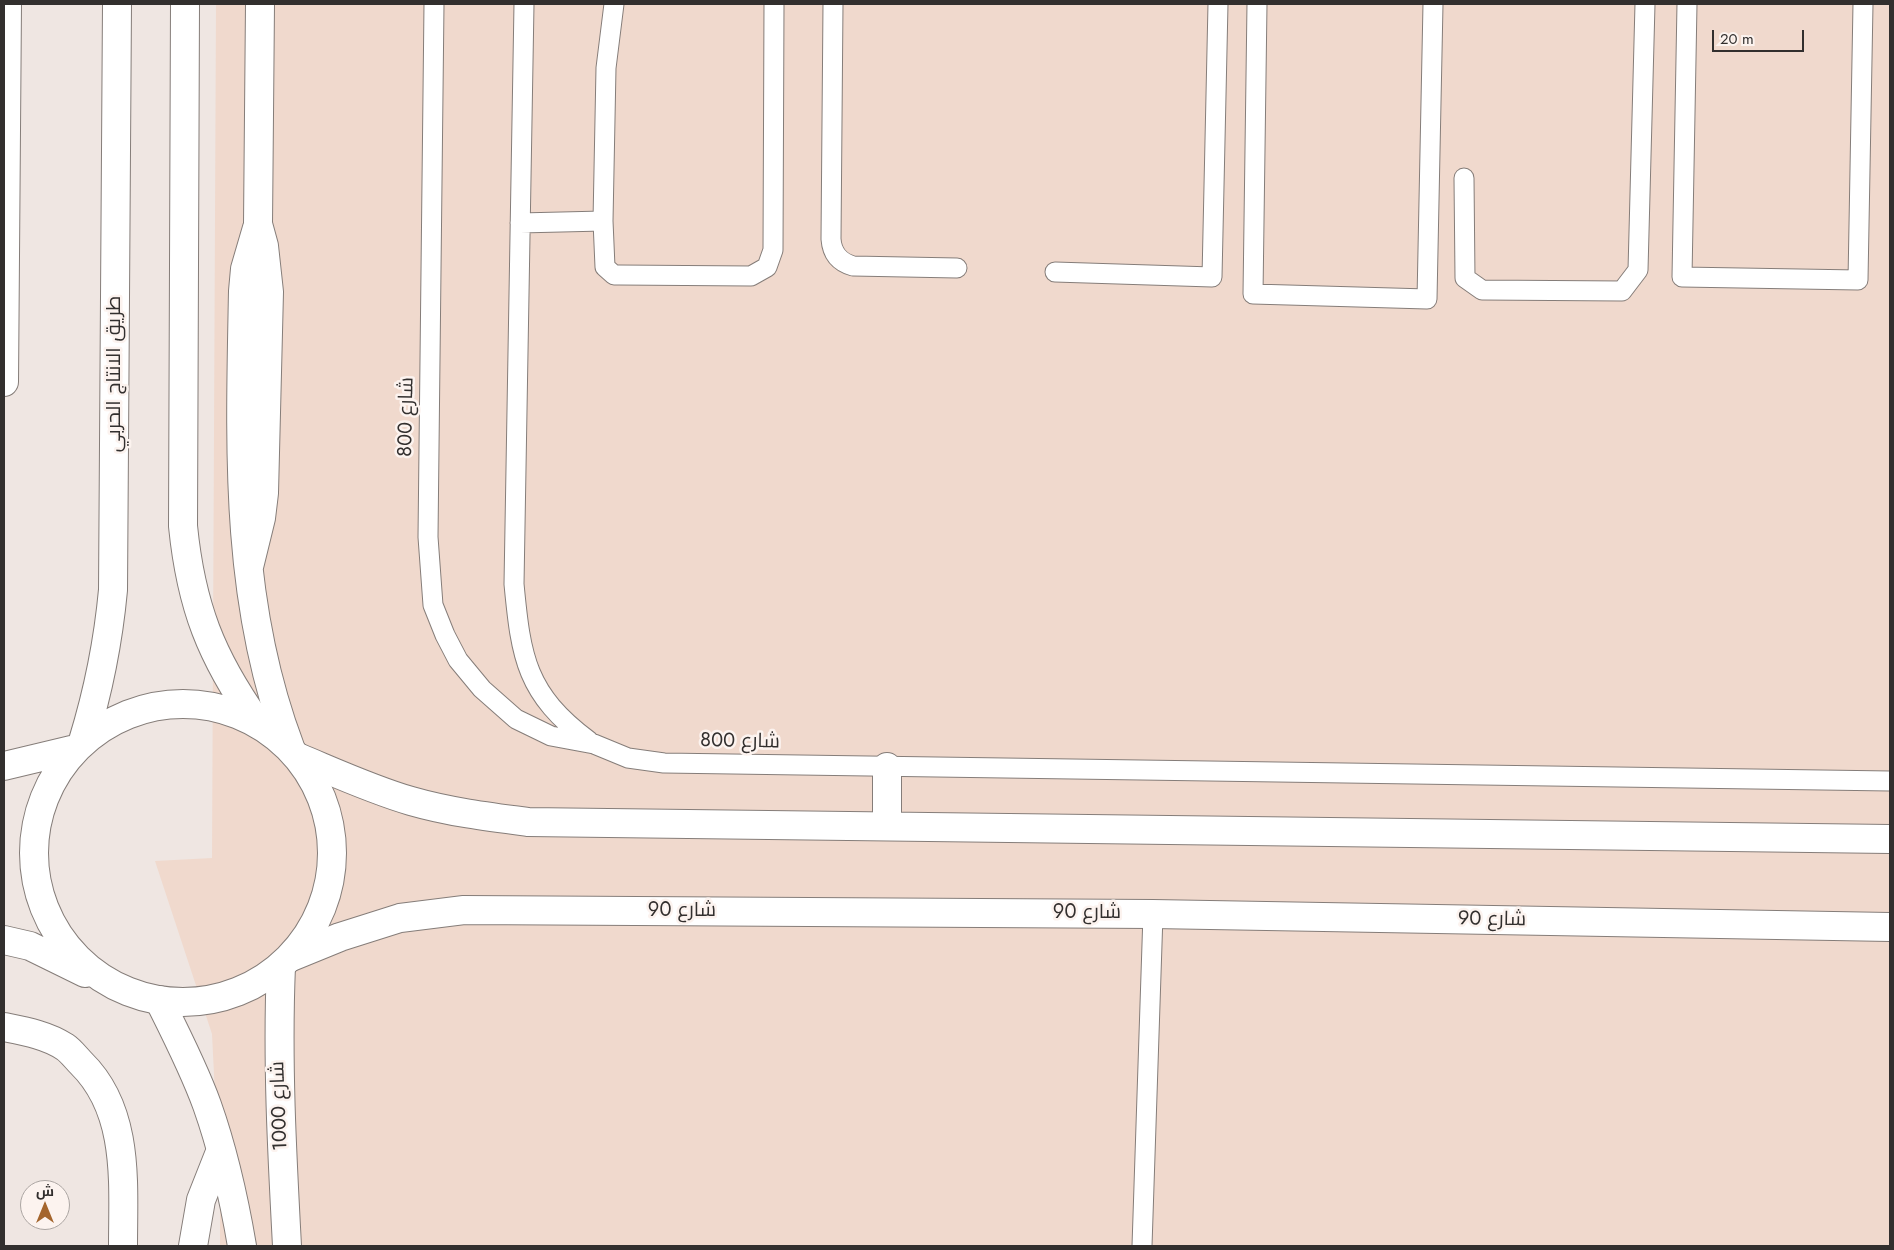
<!DOCTYPE html>
<meta charset="utf-8">
<style>
body{margin:0}
#map{position:relative;width:1894px;height:1250px;overflow:hidden;background:#efe6e2;font-family:Jost,Cairo,sans-serif}
canvas{display:block}
.frame{position:absolute;inset:0;border:5px solid #322f2e;pointer-events:none}
.north{position:absolute;left:20px;top:1180px;width:50px;height:50px;box-sizing:border-box;background:#fcf3ef;border:1px solid #aba5a2;border-radius:50%;rotate:0deg;font-size:14px;font-weight:700;line-height:20px;text-align:center;color:#322f2e}
.north::after{content:'';display:block;margin:auto;width:18px;height:22px;background:#a4652d;clip-path:polygon(50% 0,100% 100%,50% 72%,0 100%)}
.scale{position:absolute;left:1712px;top:30px;width:92px;height:22px;box-sizing:border-box;border:2px solid #322f2e;border-top:0;padding-left:6px;font-size:15px;line-height:18px;white-space:nowrap;color:#322f2e;-webkit-text-stroke:4px #fcf3ef;paint-order:stroke}
</style>
<div id="map">
<canvas width="1894" height="1250"></canvas>
<div class="frame"></div>
<div class="north">ش</div>
<div class="scale">20 m</div>
</div>
<script>
const context = document.querySelector('canvas').getContext('2d');
context.lineJoin = 'round';
function fill(path, color) { context.fillStyle = color; context.fill(path, 'evenodd'); }
function trace(path, color, width, dash) { context.strokeStyle = color; context.lineWidth = width; context.lineCap = dash ? 'butt' : 'round'; context.setLineDash(dash || []); context.stroke(path); }
function drawText(font, color, halo, rows, align = 'center') {
  context.font = font + ' Jost,Cairo,sans-serif'; context.lineWidth = 5; context.setLineDash([]); context.textBaseline = 'middle'; context.strokeStyle = halo; context.fillStyle = color; for (const [text, x, y, turn = 0] of rows) {
    context.save(); context.translate(x, y); context.rotate((+turn || 0) * Math.PI / 180); context.textAlign = isNaN(turn) ? turn : align; if (halo) context.strokeText(text, 0, 0); context.fillText(text, 0, 0); context.restore();
  }
}
fill(new Path2D(`
 M216 4H1890V1246H220V1194L212 1034 155 861 212 858Z`), '#f0d9cd');
const service = new Path2D(`
 M434 4 428 537 433 605 445 635 458 660 482 689 516 719 551 736 594 744 628 758 664 763 1890 781
 M524 4 514 584C521 658 526 694 589 741
 M614 4 606 68 603 221 605 267 614 275H619L751 276 767 267 773 250 774 4
 M833 4 831 239C832 253 839 262 853 266L957 268
 M1257 4 1253 294 1427 299 1433 4
 M1687 4 1682 277 1858 280 1863 4
 M1464 178 1465 278 1482 290 1622 291 1638 270 1645 4
 M520 223 603 221
 M1055 272 1212 277 1218 4
 M1142 1246 1153 914`);
const minor = new Path2D(`
 M257 228 245 269 243 291C240 446 234 600 290 747
 M4 382 7 4
 M249 567 261 518 264 493 269 292 264 246 258 224 260 4
 M4 1027C24 1031 47 1035 65 1047 71 1051 76 1058 81 1063 130 1111 123 1183 123 1246
 M193 1246 201 1200 220 1152`);
const tertiary = new Path2D(`
 M300 758C336 773 373 790 411 801 449 812 489 817 528 822L1890 839
 M887 826V767
 M291 957 340 937 400 918 464 910 1153 914 1890 927
 M281 966C277 1060 282 1153 287 1246
 M159 1000C176 1034 194 1069 207 1105 223 1150 234 1199 242 1246`);
const secondary = new Path2D(`
 M185 4 183 526C191 606 211 657 257 722
 M34 853a149 149 0 1 1 298 0a149 149 0 1 1-298 0Z
 M83 741C99 689 108 644 113 590L117 4
 M4 766 75 749
 M4 940 30 946 85 973`);
trace(service, '#857d79', 21);
trace(minor, '#857d79', 30);
trace(tertiary, '#857d79', 30);
trace(secondary, '#857d79', 30);
trace(service, '#fff', 19);
trace(minor, '#fff', 28);
trace(tertiary, '#fff', 28);
trace(secondary, '#fff', 28);
drawText('20px', '#322f2e', '#fcf3ef', [
 ["طريق الانتاج الحربي",115,374,-90],
 ["شارع 800",407,417,-89],
 ["شارع 800",740,742,1],
 ["شارع 90",682,911],
 ["شارع 90",1087,913],
 ["شارع 90",1492,920,1],
 ["شارع 1000",280,1106,-92]
]);
</script>
